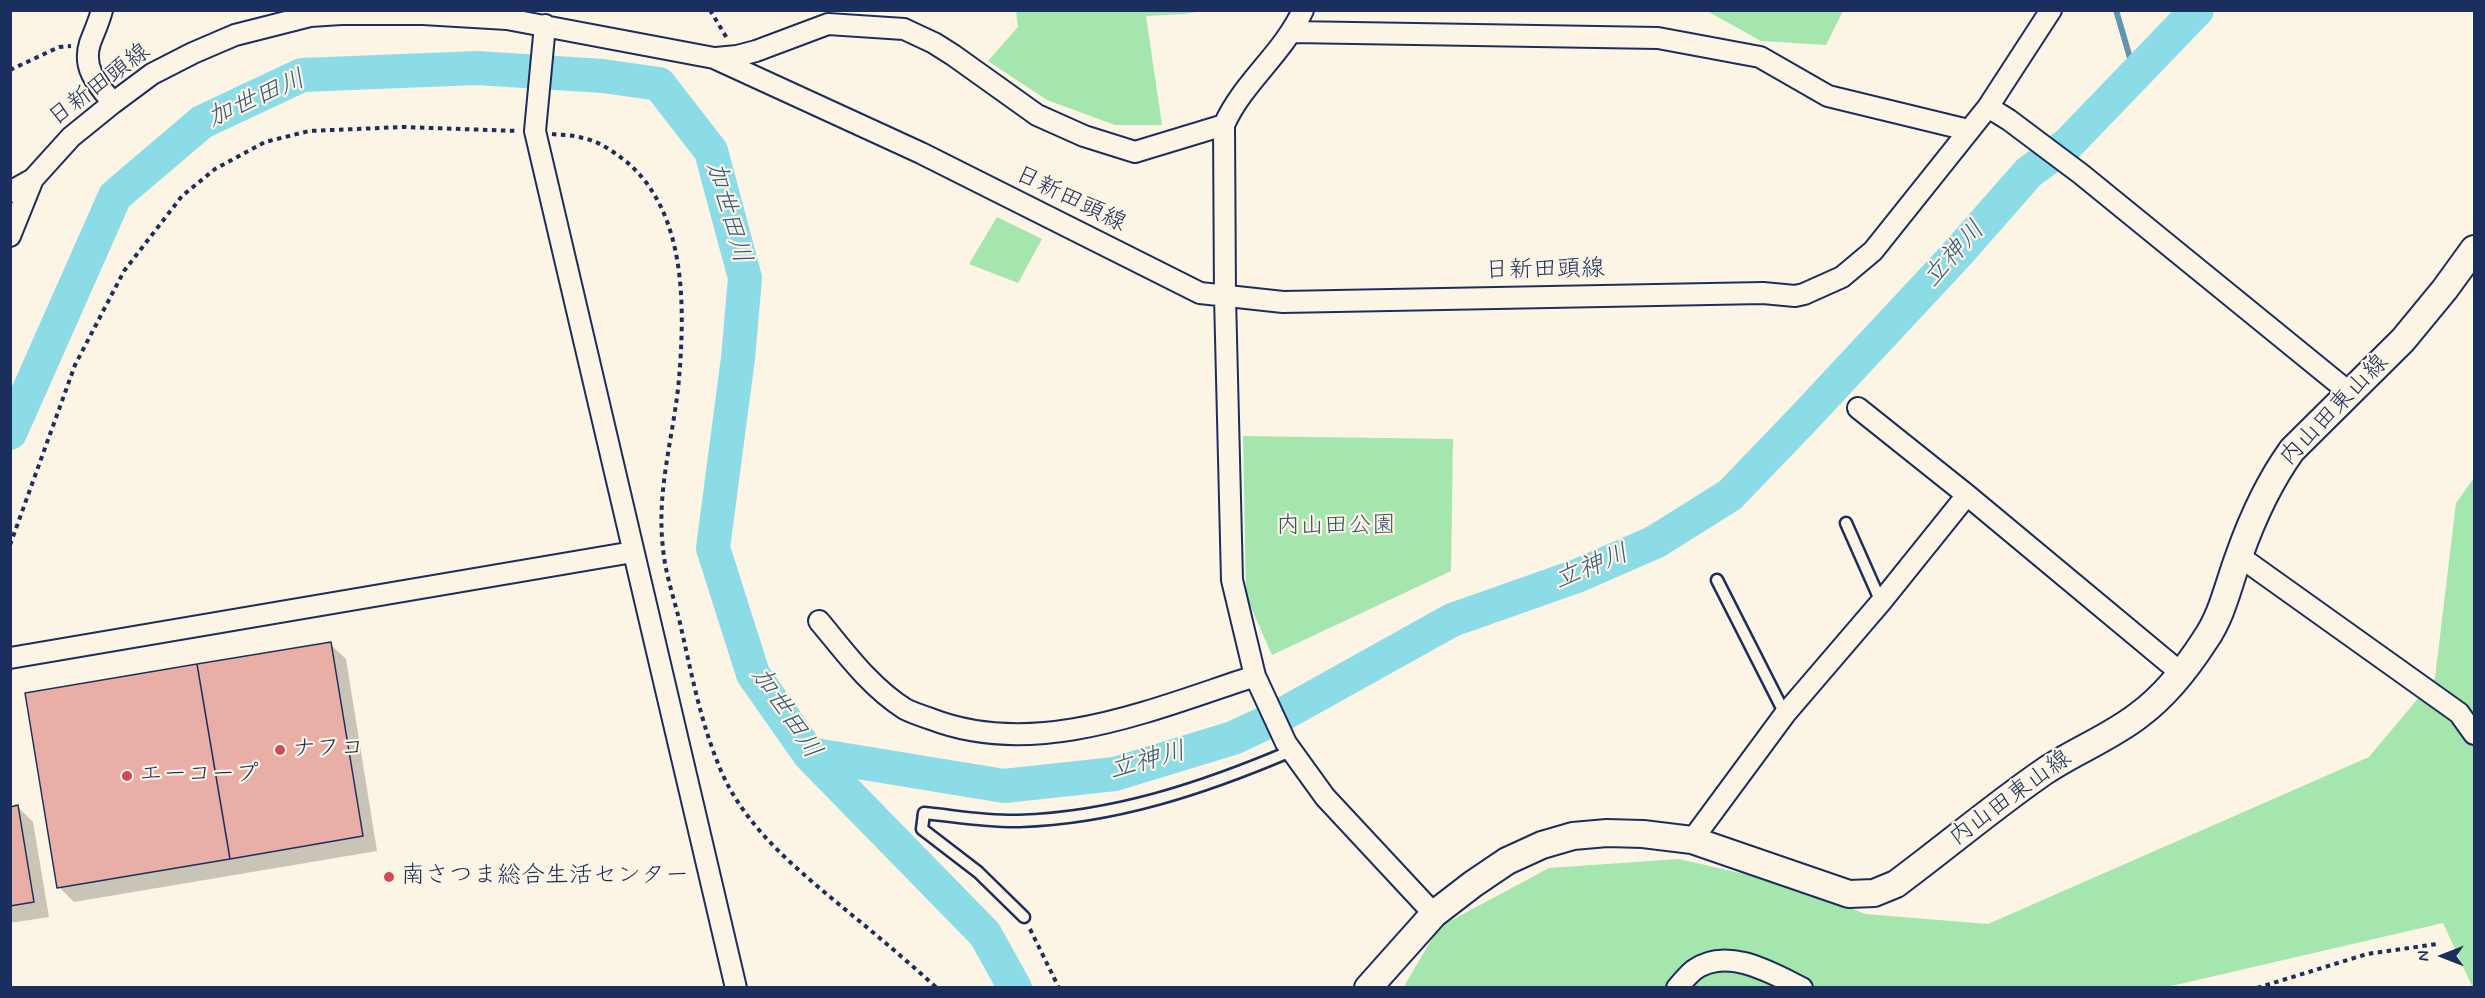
<!DOCTYPE html>
<meta charset="utf-8">
<style>
body{margin:0}
#map{position:relative;width:2485px;height:998px;overflow:hidden;background:#fcf5e5;font-family:Mynerve,sans-serif}
canvas{display:block}
.frame{position:absolute;inset:0;border:12px solid #1b2f5e;pointer-events:none}
.north{position:absolute;left:2413px;top:926px;width:60px;height:60px;-webkit-text-stroke:4px #fcf5e5;paint-order:stroke;rotate:270deg;font-size:16px;font-weight:700;line-height:24px;text-align:center;color:#1b2f5e}
.north::after{content:'';display:block;margin:auto;width:21px;height:27px;background:#1b2f5e;clip-path:polygon(50% 0,100% 100%,50% 72%,0 100%)}
</style>
<div id="map">
<canvas width="2485" height="998"></canvas>
<div class="frame"></div>
<div class="north">N</div>
</div>
<script>
const context = document.querySelector('canvas').getContext('2d');
context.lineJoin = 'round';
function fill(path, color) { context.fillStyle = color; context.fill(path, 'evenodd'); }
function trace(path, color, width, dash) { context.strokeStyle = color; context.lineWidth = width; context.lineCap = dash ? 'butt' : 'round'; context.setLineDash(dash || []); context.stroke(path); }
function drawText(font, color, halo, rows, align = 'center') {
  context.font = font + ' Mynerve,"Klee One",sans-serif'; context.lineWidth = 4.5; context.setLineDash([]); context.textBaseline = 'middle'; context.strokeStyle = halo; context.fillStyle = color; for (const [text, x, y, turn = 0] of rows) {
    context.save(); context.translate(x, y); context.rotate((+turn || 0) * Math.PI / 180); context.textAlign = isNaN(turn) ? turn : align; if (halo) context.strokeText(text, 0, 0); context.fillText(text, 0, 0); context.restore();
  }
}
fill(new Path2D(`
 M1016 11H1201L1185 14 1146 16 1162 125H1115L1047 100 988 61 1018 27Z
 M1707 11H1843L1826 45 1761 41Z
 M997 217 1042 239 1018 283 969 264Z
 M1243 436 1453 439 1451 571 1272 655 1246 596Z
 M2474 478V987H2469L2472 986 2443 923 2167 987 1403 988 1439 927 1549 868 1679 859 1805 888 1865 914 1988 924 2369 757 2435 678 2456 503Z`), '#a5e5ae');
fill(new Path2D(`
 M330 644 346 659 377 851 74 902 59 887Z
 M18 807 33 822 49 917 10 923V808Z`), '#0003');
trace(new Path2D(`
 M2116 10 2135 75`), '#5f97b0', 6);
trace(new Path2D(`
 M10 433 115 196 202 122 302 75 477 68 603 76 659 84 711 151 745 278 738 358 713 548 753 674 809 754 985 934 1015 988
 M809 754 1004 786 1115 774 1233 738 1276 718 1452 620 1577 576 1655 542 1730 495 1804 418 1956 255 2029 172 2068 144 2197 10`), '#8cdce7', 34);
const building = new Path2D(`
 M331 642 363 836 230 859 197 664Z
 M197 664 230 859 57 888 25 693Z
 M18 805 34 902 10 906V807Z`);
fill(building, '#e9afa6');
trace(building, '#1b2f5e', 1.5);
const service = new Path2D(`
 M1846 523 1881 602
 M1717 580 1785 714
 M1024 917 978 872 922 829 924 813C955 816 988 822 1019 821 1114 818 1204 788 1291 751`);
const minor = new Path2D(`
 M102 10C99 22 94 32 90 43 82 68 97 84 113 103
 M1303 10C1283 54 1243 82 1224 125L1225 297 1232 580 1255 676 1286 743 1325 797 1434 914
 M545 25 535 131 736 988
 M1293 32 1658 38 1760 57 1828 96 1968 130
 M716 58 737 56 756 51 828 24 904 29 934 43 953 55 1037 115 1084 136 1135 152 1224 125
 M1988 107 2009 120 2081 174 2350 393
 M10 192 33 179 71 137 113 103 152 74 193 53 235 35 310 16 341 14H423L507 19 714 58 921 153 1200 293 1283 302 1763 293 1795 296 1804 294 1842 277 1873 251 1988 107 2051 10
 M10 236 33 179
 M1858 408 1967 495 2181 673
 M2239 556 2459 713 2474 734
 M819 621C845 652 870 687 905 709 913 713 922 716 931 719 1037 760 1153 709 1255 676
 M10 658 633 552
 M1692 840 1785 714 1881 602 1967 495
 M1677 988C1682 982 1688 975 1694 970 1727 946 1772 973 1802 988`);
const tertiary = new Path2D(`
 M1368 988 1434 914 1473 884 1507 861 1542 845 1573 836 1607 833 1643 834 1692 840 1849 894 1874 893 1896 884C1946 847 1994 806 2045 771 2075 751 2111 737 2139 715 2166 695 2187 668 2205 640 2223 614 2228 585 2239 556 2252 519 2269 482 2292 450L2403 340 2445 289 2474 249`);
trace(service, '#1b2f5e', 15);
trace(minor, '#1b2f5e', 24);
trace(tertiary, '#1b2f5e', 30);
trace(new Path2D(`
 M710 10 728 40
 M10 70 59 47 71 46
 M552 134C562 135 573 135 583 138 598 141 611 150 623 159 687 209 685 306 679 379 674 435 656 490 663 548 665 573 674 598 680 623 691 671 700 720 719 766 744 828 798 870 847 911 878 936 908 962 937 988
 M10 545 75 365 124 271 182 196 215 169 265 142 309 131 403 127 518 131
 M1030 929 1059 988
 M2257 988 2367 954 2437 944`), '#1b2f5e', 4, [4.5, 4.5]);
trace(service, '#fcf5e5', 10);
trace(minor, '#fcf5e5', 20);
trace(tertiary, '#fcf5e5', 26);
for (const [x, y, r, color] of [
 [280,750,6,"#d1495b"],
 [127,776,6,"#d1495b"],
 [389,877,6,"#d1495b"]
]) { const dot = new Path2D(); dot.arc(x, y, r, 0, 2 * Math.PI); context.fillStyle = color; context.fill(dot); trace(dot, '#fcf5e5', 2); }
drawText('24px', '#1b2f5e', '#fcf5e5', [
 ["日新田頭線",100,86,-37],
 ["日新田頭線",1070,200,26],
 ["日新田頭線",1545,271,-1],
 ["内山田東山線",2335,411,-46],
 ["内山田東山線",2011,799,-36]
]);
drawText('24px', '#37536e', '#fcf5e5', [
 ["内山田公園",1336,527]
]);
drawText('24px', '#1b2f5e', '#fcf5e5', [
 ["ナフコ",292,750],
 ["エーコープ",139,776],
 ["南さつま総合生活センター",401,877]
], 'left');
drawText('italic 26px', '#375a80', '#fcf5e5', [
 ["加世田川",257,100,-24],
 ["加世田川",727,213,74],
 ["立神川",1955,255,-48],
 ["立神川",1592,568,-22],
 ["加世田川",785,714,56],
 ["立神川",1148,762,-15]
]);
</script>
